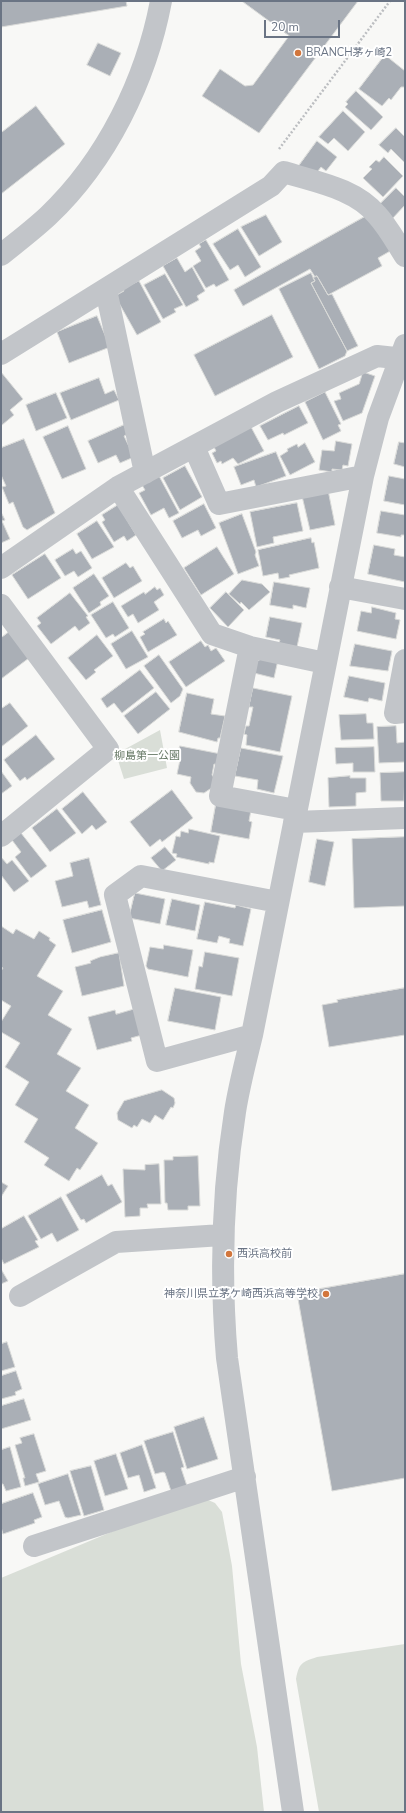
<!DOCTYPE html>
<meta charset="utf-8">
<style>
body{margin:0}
#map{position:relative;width:406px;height:1813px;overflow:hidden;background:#f8f8f6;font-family:"Nunito Sans",sans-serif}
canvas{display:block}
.frame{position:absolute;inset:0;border:2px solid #6a7484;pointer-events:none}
.scale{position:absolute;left:264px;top:20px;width:76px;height:18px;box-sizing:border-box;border:2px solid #6a7484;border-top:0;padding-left:5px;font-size:12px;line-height:14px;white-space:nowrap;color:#6a7484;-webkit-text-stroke:3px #fff;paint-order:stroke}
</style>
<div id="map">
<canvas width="406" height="1813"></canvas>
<div class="frame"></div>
<div class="scale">20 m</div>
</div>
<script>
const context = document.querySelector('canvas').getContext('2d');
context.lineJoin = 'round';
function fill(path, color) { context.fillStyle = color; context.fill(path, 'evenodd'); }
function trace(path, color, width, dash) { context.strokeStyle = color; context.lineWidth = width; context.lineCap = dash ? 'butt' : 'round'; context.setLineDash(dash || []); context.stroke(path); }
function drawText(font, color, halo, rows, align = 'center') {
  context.font = font + ' "Nunito Sans","Noto Sans JP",sans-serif'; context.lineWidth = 4; context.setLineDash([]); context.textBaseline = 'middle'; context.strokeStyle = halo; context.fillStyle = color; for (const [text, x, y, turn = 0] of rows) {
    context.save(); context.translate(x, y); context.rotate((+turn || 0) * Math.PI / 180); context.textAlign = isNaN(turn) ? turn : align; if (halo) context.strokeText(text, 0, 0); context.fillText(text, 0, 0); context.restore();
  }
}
fill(new Path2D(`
 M160 730 167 768 124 779 116 754Z
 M206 1499 215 1503 222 1512 232 1566 241 1664 257 1747 264 1812H1V1578L188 1500Z
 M405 1644V1812H319L296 1679C299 1663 302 1662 317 1657Z`), '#d9ded7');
const building = new Path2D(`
 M1 1H126L127 6 1 27Z
 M242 1H358L259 133 202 96 220 69 245 86 253 85 289 36Z
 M98 43 121 53 110 76 87 65Z
 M385 55 405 71V87H401L391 100 389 98 382 106 359 89Z
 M356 91 383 117 371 130 345 107 348 104 346 102Z
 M36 106 65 144 1 194V133Z
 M343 111 365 132 348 151 334 138 328 144 319 137Z
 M396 128 405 137V163L391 149 388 153 379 145Z
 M317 141 337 157 326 171 321 167 315 175 298 167Z
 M384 157 403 176 383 197 363 178 372 169 369 167 376 160 379 162Z
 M396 188 405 197V205L392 219 380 204Z
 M266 215 282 242 259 256 241 227Z
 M368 215 392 250 378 258 382 266 328 295 317 276 315 277 310 269 243 306 234 290Z
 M238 229 261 267 245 277 238 265 230 270 213 244Z
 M206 240 229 280 216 287 214 284 206 288 193 266 201 261 195 251 201 247 199 244Z
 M177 258 185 272 192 267 205 291 197 296 199 300 186 307 163 266Z
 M311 273 315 281 311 283 347 351 345 356 319 369 279 289Z
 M165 274 183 305 174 309 176 312 163 319 144 285Z
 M317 276 328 295 332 294 358 346 347 351 311 283 315 281 313 278Z
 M139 281 161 322 137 335 115 296 124 291 123 289Z
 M272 315 293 357 215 396 194 355Z
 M97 316 110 347 69 363 57 332Z
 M1 372 23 399 10 410 14 415 2 425Z
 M363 372 375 376 362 413 343 421 334 401 341 399 339 393 359 384Z
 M99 378 105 394 114 390 119 400 71 420 60 393Z
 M325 392 341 424 338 425 341 431 323 440 305 402Z
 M56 393 67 418 36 431 26 405Z
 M299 406 308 423 284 435 283 433 268 440 260 426Z
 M124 425 128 434 124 436 134 457 120 463 116 455 98 463 88 441Z
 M68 426 86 469 62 479 43 437Z
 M251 427 264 451 238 464 233 458 222 464 221 461 217 463 212 453 216 451 214 447Z
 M24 439 55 513 27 530 23 527 13 502 9 504 2 487 6 486 1 475V448Z
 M336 441 352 444 348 466 343 465 342 470 332 469V472L319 470 322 450 334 451Z
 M399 442 405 443V467L394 464Z
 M305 443 315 462 290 475 280 456 288 451 287 449 297 444 298 447Z
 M276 452 286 476 256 487 254 480 241 485 234 467Z
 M185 466 202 497 180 510 163 478Z
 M159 476 179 513 169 518 164 508 151 515 139 493 145 490 142 485Z
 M389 476 405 479V505L384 501Z
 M328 490 335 525 310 530 302 496Z
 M297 503 303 531 273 537 274 543 257 547 250 512Z
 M204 504 216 528 201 536 198 530 182 538 173 521Z
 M118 505 136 535 127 541 124 536 114 542 102 522 105 520 102 515Z
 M381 511 405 515V535H401V537L377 533Z
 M1 512 5 520 2 521 10 539 1 543Z
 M242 514 256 552 255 555 259 566 238 574 219 523Z
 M97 521 114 547 92 559 77 534Z
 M311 538 312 543 314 542 319 568 289 575 290 577 279 579 278 573 263 576 258 550Z
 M374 545 395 549 394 555 405 557V582L368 574Z
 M217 547 234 574 201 595 184 568Z
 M73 549 76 554 81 551 92 568 78 577 74 571 65 576 55 560Z
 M45 554 61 578 28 599 12 575Z
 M126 563 130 568 133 566 142 581 114 598 102 578Z
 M94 574 109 596 100 602 101 605 89 613 73 588Z
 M242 580 262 584 270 592 249 610 241 602 240 604 229 594Z
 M274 582 310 588 306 608 293 605V609L270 605Z
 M155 587 157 590 160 588 164 595 154 602 159 610 138 623 133 614 128 617 121 606 144 592 145 594Z
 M226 592 244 610 228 627 210 608Z
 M70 593 88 616 86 617 90 623 79 631 75 626 51 644 37 626 41 623 37 618Z
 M113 602 129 628 115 637 113 634 106 638 91 615Z
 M372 607 396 613 395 619 400 620 396 639 357 631 361 611 371 613Z
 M270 617 302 623 297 647 279 643 280 640 266 637Z
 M164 619 166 623 168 621 177 635 148 652 140 637 145 634 143 632Z
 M132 631 148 657 126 669 111 644Z
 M9 632 29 658 1 679V638Z
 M97 635 113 656 94 670 96 672 86 680 68 658Z
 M201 641 205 647 208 645 211 651 216 648 225 661 186 687 169 662Z
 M355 644 392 651 388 671 350 666Z
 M159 655 183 689 180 696 171 703 144 666Z
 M265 657 278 660 274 678 254 673 256 662Z
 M140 670 154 688 122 713 114 703 107 708 101 699Z
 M349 676 385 683 382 701 369 698 368 702 344 697Z
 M253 688 292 696 280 752 246 745 247 735 244 734 246 726H249L253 707H249Z
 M156 692 170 709 138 734 124 716Z
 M187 693 214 699 211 714 225 716 220 738H218L217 742 179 732Z
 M10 703 28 726 1 747V709Z
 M366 714 367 723H373L374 739 341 740 339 715Z
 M396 726 397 743 405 742V762L379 763 377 727Z
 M36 735 55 759 27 780 25 777 20 781 4 760Z
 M180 746 221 754 219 765 214 764 212 775 215 779 213 787 204 793 196 792 190 783 191 777 177 774 180 760H177Z
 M374 747 375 772H353V763L336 764 335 748Z
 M241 748 283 756 274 793 257 789 258 780 235 776Z
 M1 771 12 786 1 794Z
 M405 772 404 801H381L380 773Z
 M350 776V778H366V792L356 793V806L329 807 328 778Z
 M172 790 193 818 162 842 160 839 150 847 130 822Z
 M83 792 107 822 96 830 92 825 82 834 62 809Z
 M216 804 251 810 249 821 252 822 249 839 211 832Z
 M57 809 76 833 50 852 32 828Z
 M189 829 220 836 214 863 209 862V864L176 857 177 854 172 853 176 836 180 837 181 831 188 833Z
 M21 833 47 866 31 878 15 857 21 852 12 840Z
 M405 837V906L354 908 352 839Z
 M317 839 334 842 325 886 309 882Z
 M165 847 176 860 162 871 151 858Z
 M1 857 7 864 12 860 29 881 14 892 1 875Z
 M89 858 101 905 89 908 87 901 62 907 55 881 73 876 70 863Z
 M135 893 165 899 160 924 129 918Z
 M172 899 200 905 195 931 166 925Z
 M205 902 235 908 236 905 251 909 243 946 229 943 230 939 219 936 217 943 197 939Z
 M102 910 111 942 72 953 63 920Z
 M1 926 13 934 16 929 34 939 39 931 50 938 49 940 56 945 37 976 63 991 48 1015 72 1029 57 1054 81 1068 66 1091 89 1105 75 1128 98 1143 80 1170 77 1168 69 1181 44 1165 49 1158 24 1142 38 1119 15 1105 29 1082 5 1067 20 1043 1 1032V1022L11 1006 1 1000V971L3 968 1 967Z
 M164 945 193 950 188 977 148 969 146 966 150 947 163 949Z
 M205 952 239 958 232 996 195 989 199 966 202 967Z
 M119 953 124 986 82 996 75 967 91 963 90 961 100 957Z
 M175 988 221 997 215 1030 168 1021Z
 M405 988V1035L329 1047 322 1005 338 1002 337 1000Z
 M135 1009 142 1035 131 1038 132 1041 97 1050 88 1017 115 1010 116 1014Z
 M162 1090 174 1098 175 1103 173 1108 171 1107 163 1120 155 1115 150 1123 142 1119 137 1127 134 1125 132 1128 118 1120 117 1113 124 1101Z
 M198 1156 200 1206H188V1210H168L167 1203H165L164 1160H173V1157Z
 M159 1164 161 1204H147L148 1208H140V1216L125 1217 123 1169 145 1170V1165Z
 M102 1175 108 1186 112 1184 122 1202 86 1223 84 1219 81 1220 66 1195Z
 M1 1182 8 1186 1 1197Z
 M61 1197 79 1230 57 1242 52 1233 41 1239 28 1216Z
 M24 1216 38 1240 35 1241 39 1247 4 1264 1 1258V1229Z
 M1 1269 8 1281 1 1284Z
 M405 1274V1478L332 1491 297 1293Z
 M7 1342 15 1367 1 1371V1344Z
 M16 1371 22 1389 15 1392 16 1395 1 1399V1376Z
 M24 1399 31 1420 1 1429V1406Z
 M204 1417 218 1459 187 1469 174 1427Z
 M173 1432 184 1467 181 1468 187 1486 171 1491 165 1473 163 1472 155 1474 144 1441Z
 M34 1434 46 1471 36 1474 39 1482 25 1486 23 1478H25L15 1445 22 1443 20 1438Z
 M142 1445 156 1488 144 1492 139 1475 128 1478 120 1453Z
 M10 1447 21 1487 6 1491 3 1484H1V1450Z
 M116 1454 128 1489 105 1496 94 1461Z
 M91 1466 104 1510 84 1516 70 1471Z
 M68 1474 81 1515 68 1518 65 1517 59 1501 45 1505 38 1484Z
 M33 1493 42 1517 34 1520 35 1523 3 1534 1 1527V1504Z`);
fill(building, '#aaafb6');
trace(building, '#d9dad8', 1);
trace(new Path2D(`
 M279 149 390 1`), '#bcbec1', 2.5, [2, 2]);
trace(new Path2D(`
 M1 255C17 242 33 230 48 216 107 160 146 80 161 1
 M106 290 145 473
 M1 354 271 186 284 172C315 182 355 188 377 215 388 227 396 242 405 256
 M194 447 219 504 363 476
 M118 487 212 634 250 647 325 663
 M1 568 118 487 277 402 377 356 405 359
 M340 587 405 599
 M1 605 108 749 1 836
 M250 647 220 796 296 810
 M405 660 395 713 405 712
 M294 822 405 818
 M252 1035 157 1061 115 895 141 876 278 902
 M20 1296 116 1242 222 1235
 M34 1546 245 1477
 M293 1812 227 1358C220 1275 222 1194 235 1112 239 1086 246 1060 252 1035L363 476 378 418 405 345`), '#c2c5c9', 22);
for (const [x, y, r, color] of [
 [298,53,4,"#d2763c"],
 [229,1254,4,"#d2763c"],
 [326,1294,4,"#d2763c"]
]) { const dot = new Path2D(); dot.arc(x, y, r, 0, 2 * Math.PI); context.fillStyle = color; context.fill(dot); trace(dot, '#fff', 1.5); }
drawText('11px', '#6a7484', '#fff', [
 ["BRANCH茅ヶ崎2",306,53],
 ["西浜高校前",237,1254],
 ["神奈川県立茅ケ崎西浜高等学校",318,1294,"right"]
], 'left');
drawText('11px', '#697b68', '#fff', [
 ["柳島第一公園",147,756]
]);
</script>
